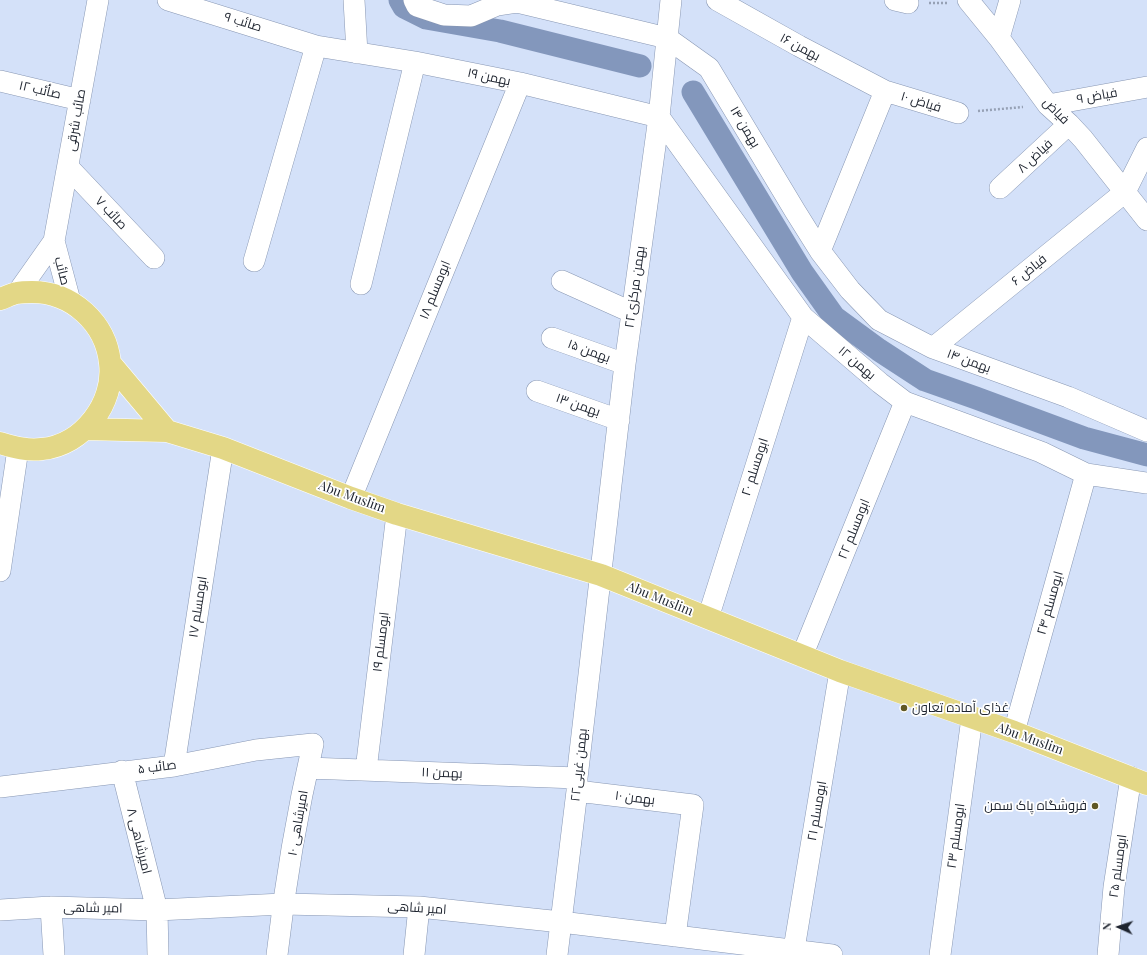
<!DOCTYPE html>
<meta charset="utf-8">
<style>
body{margin:0}
#map{position:relative;width:1147px;height:955px;overflow:hidden;background:#d4e1f9;font-family:"Playfair Display",serif}
canvas{display:block}
.north{position:absolute;left:1099px;top:907px;width:40px;height:40px;-webkit-text-stroke:3px #fff;paint-order:stroke;rotate:273deg;font-size:11px;font-weight:700;line-height:16px;text-align:center;color:#1e242f}
.north::after{content:'';display:block;margin:auto;width:14px;height:18px;background:#1e242f;clip-path:polygon(50% 0,100% 100%,50% 72%,0 100%)}
</style>
<div id="map">
<canvas width="1147" height="955"></canvas>
<div class="north">N</div>
</div>
<script>
const context = document.querySelector('canvas').getContext('2d');
context.lineJoin = 'round';
function trace(path, color, width, dash) { context.strokeStyle = color; context.lineWidth = width; context.lineCap = dash ? 'butt' : 'round'; context.setLineDash(dash || []); context.stroke(path); }
function drawText(font, color, halo, rows, align = 'center') {
  context.font = font + ' "Playfair Display",Cairo,serif'; context.lineWidth = 3.5; context.setLineDash([]); context.textBaseline = 'middle'; context.strokeStyle = halo; context.fillStyle = color; for (const [text, x, y, turn = 0] of rows) {
    context.save(); context.translate(x, y); context.rotate((+turn || 0) * Math.PI / 180); context.textAlign = isNaN(turn) ? turn : align; if (halo) context.strokeText(text, 0, 0); context.fillText(text, 0, 0); context.restore();
  }
}
trace(new Path2D(`
 M400 0 404 7 426 18 500 31 640 66
 M693 92 802 272 834 317 879 350 925 380 976 398 1084 438 1147 455`), '#8397bc', 23);
const minor = new Path2D(`
 M168 0 316 46 415 62 520 83 659 117
 M354 0 357 53
 M414 0 417 6 444 15 471 16 497 5 517 2 667 38 709 68 795 211 820 251 850 290 879 320 933 348 1068 397 1147 431
 M717 0 799 46 885 91 958 113
 M895 0 908 3
 M968 0 999 38 1048 105 1069 124 1083 139 1147 220
 M999 38 1010 0
 M0 81 80 100
 M1048 105 1147 87
 M659 117 803 317 880 383 905 402 1041 452 1086 474 1147 483
 M68 167 154 258
 M1000 188 1069 124
 M820 251 885 91
 M254 261 316 46
 M562 281 631 312
 M361 284 415 62
 M18 292 54 241
 M70 301 54 241 98 0
 M552 338 625 364
 M933 348 1125 192 1147 148
 M537 391 619 420
 M351 498 520 83
 M0 571 18 449
 M708 618 803 317
 M802 656 905 402
 M1014 732 1086 474
 M174 766 223 448
 M308 768 577 778
 M366 770 397 514
 M122 771 157 910 158 955
 M0 787 174 766 256 750 313 744C297 813 285 884 277 955
 M577 791 693 805 675 936
 M51 907 54 955
 M0 910 51 907 157 910 283 904 419 907 561 922 832 955
 M414 955 419 907
 M557 955 577 791V778L625 364 659 117 671 0
 M793 955 840 671
 M940 955 972 718
 M1108 955 1114 887 1131 777`);
const major = new Path2D(`
 M0 299C6 297 11 294 17 293 22 292 28 292 32 292 72 292 106 323 110 363 115 403 83 445 42 449 27 451 14 447 0 443
 M110 363 167 431
 M85 429 167 431 223 448 351 498 397 514 601 575 840 671 1014 732 1147 784`);
trace(minor, '#8897b3', 22);
trace(major, '#fff', 23);
trace(new Path2D(`
 M929 3H948
 M978 111 1023 107`), '#96a1b5', 2.5, [2, 2]);
trace(minor, '#fff', 21);
trace(major, '#e3d786', 22);
for (const [x, y, r, color] of [
 [904,708,4,"#605824"],
 [1095,806,4,"#605824"]
]) { const dot = new Path2D(); dot.arc(x, y, r, 0, 2 * Math.PI); context.fillStyle = color; context.fill(dot); trace(dot, '#fff', 1.5); }
drawText('13px', '#1e242f', '#fff', [
 ["صائب ۹",243,22,17],
 ["بهمن ۱۶",800,47,28],
 ["بهمن ۱۹",489,77,12],
 ["صأئب ۱۲",40,90,13],
 ["فیاض ۹",1097,96,-10],
 ["فیاض ۱۰",921,102,17],
 ["فیاض",1056,111,46],
 ["صائب شرقی",76,120,-80],
 ["بهمن ۱۴",745,127,59],
 ["فیاض ۸",1035,156,-43],
 ["صائب ۷",111,213,47],
 ["فیاض ۶",1029,270,-39],
 ["صائب",62,271,76],
 ["۲۲بهمن مرکزی",635,287,-82],
 ["ابومسلم ۱۸",435,290,-68],
 ["بهمن ۱۵",589,351,20],
 ["بهمن ۱۴",969,361,20],
 ["بهمن ۱۲",857,363,40],
 ["بهمن ۱۳",578,405,19],
 ["ابومسلم ۲۰",755,467,-72],
 ["Abu Muslim",352,497,20],
 ["ابومسلم ۲۲",854,529,-68],
 ["Abu Muslim",660,599,22],
 ["ابومسلم ۲۴",1050,603,-74],
 ["ابومسلم ۱۷",198,607,-81],
 ["ابومسلم ۱۹",381,642,-83],
 ["Abu Muslim",1030,739,20],
 ["۲۲بهمن غربی",579,765,-84],
 ["صائب ۵",157,767,-7],
 ["بهمن ۱۱",442,773,2],
 ["بهمن ۱۰",635,798,7],
 ["ابومسلم ۲۱",817,811,-80],
 ["امیرشاهی ۱۰",298,823,-80],
 ["ابومسلم ۲۳",956,836,-82],
 ["امیرشاهی ۸",139,841,76],
 ["ابومسلم ۲۵",1118,866,-82],
 ["امیر شاهی",93,908,1],
 ["امیر شاهی",417,908,4]
]);
drawText('13px', '#1e242f', '#fff', [
 ["غذای آماده تعاون",912,708],
 ["فروشگاه پاک سمن",1087,806,"right"]
], 'left');
</script>
